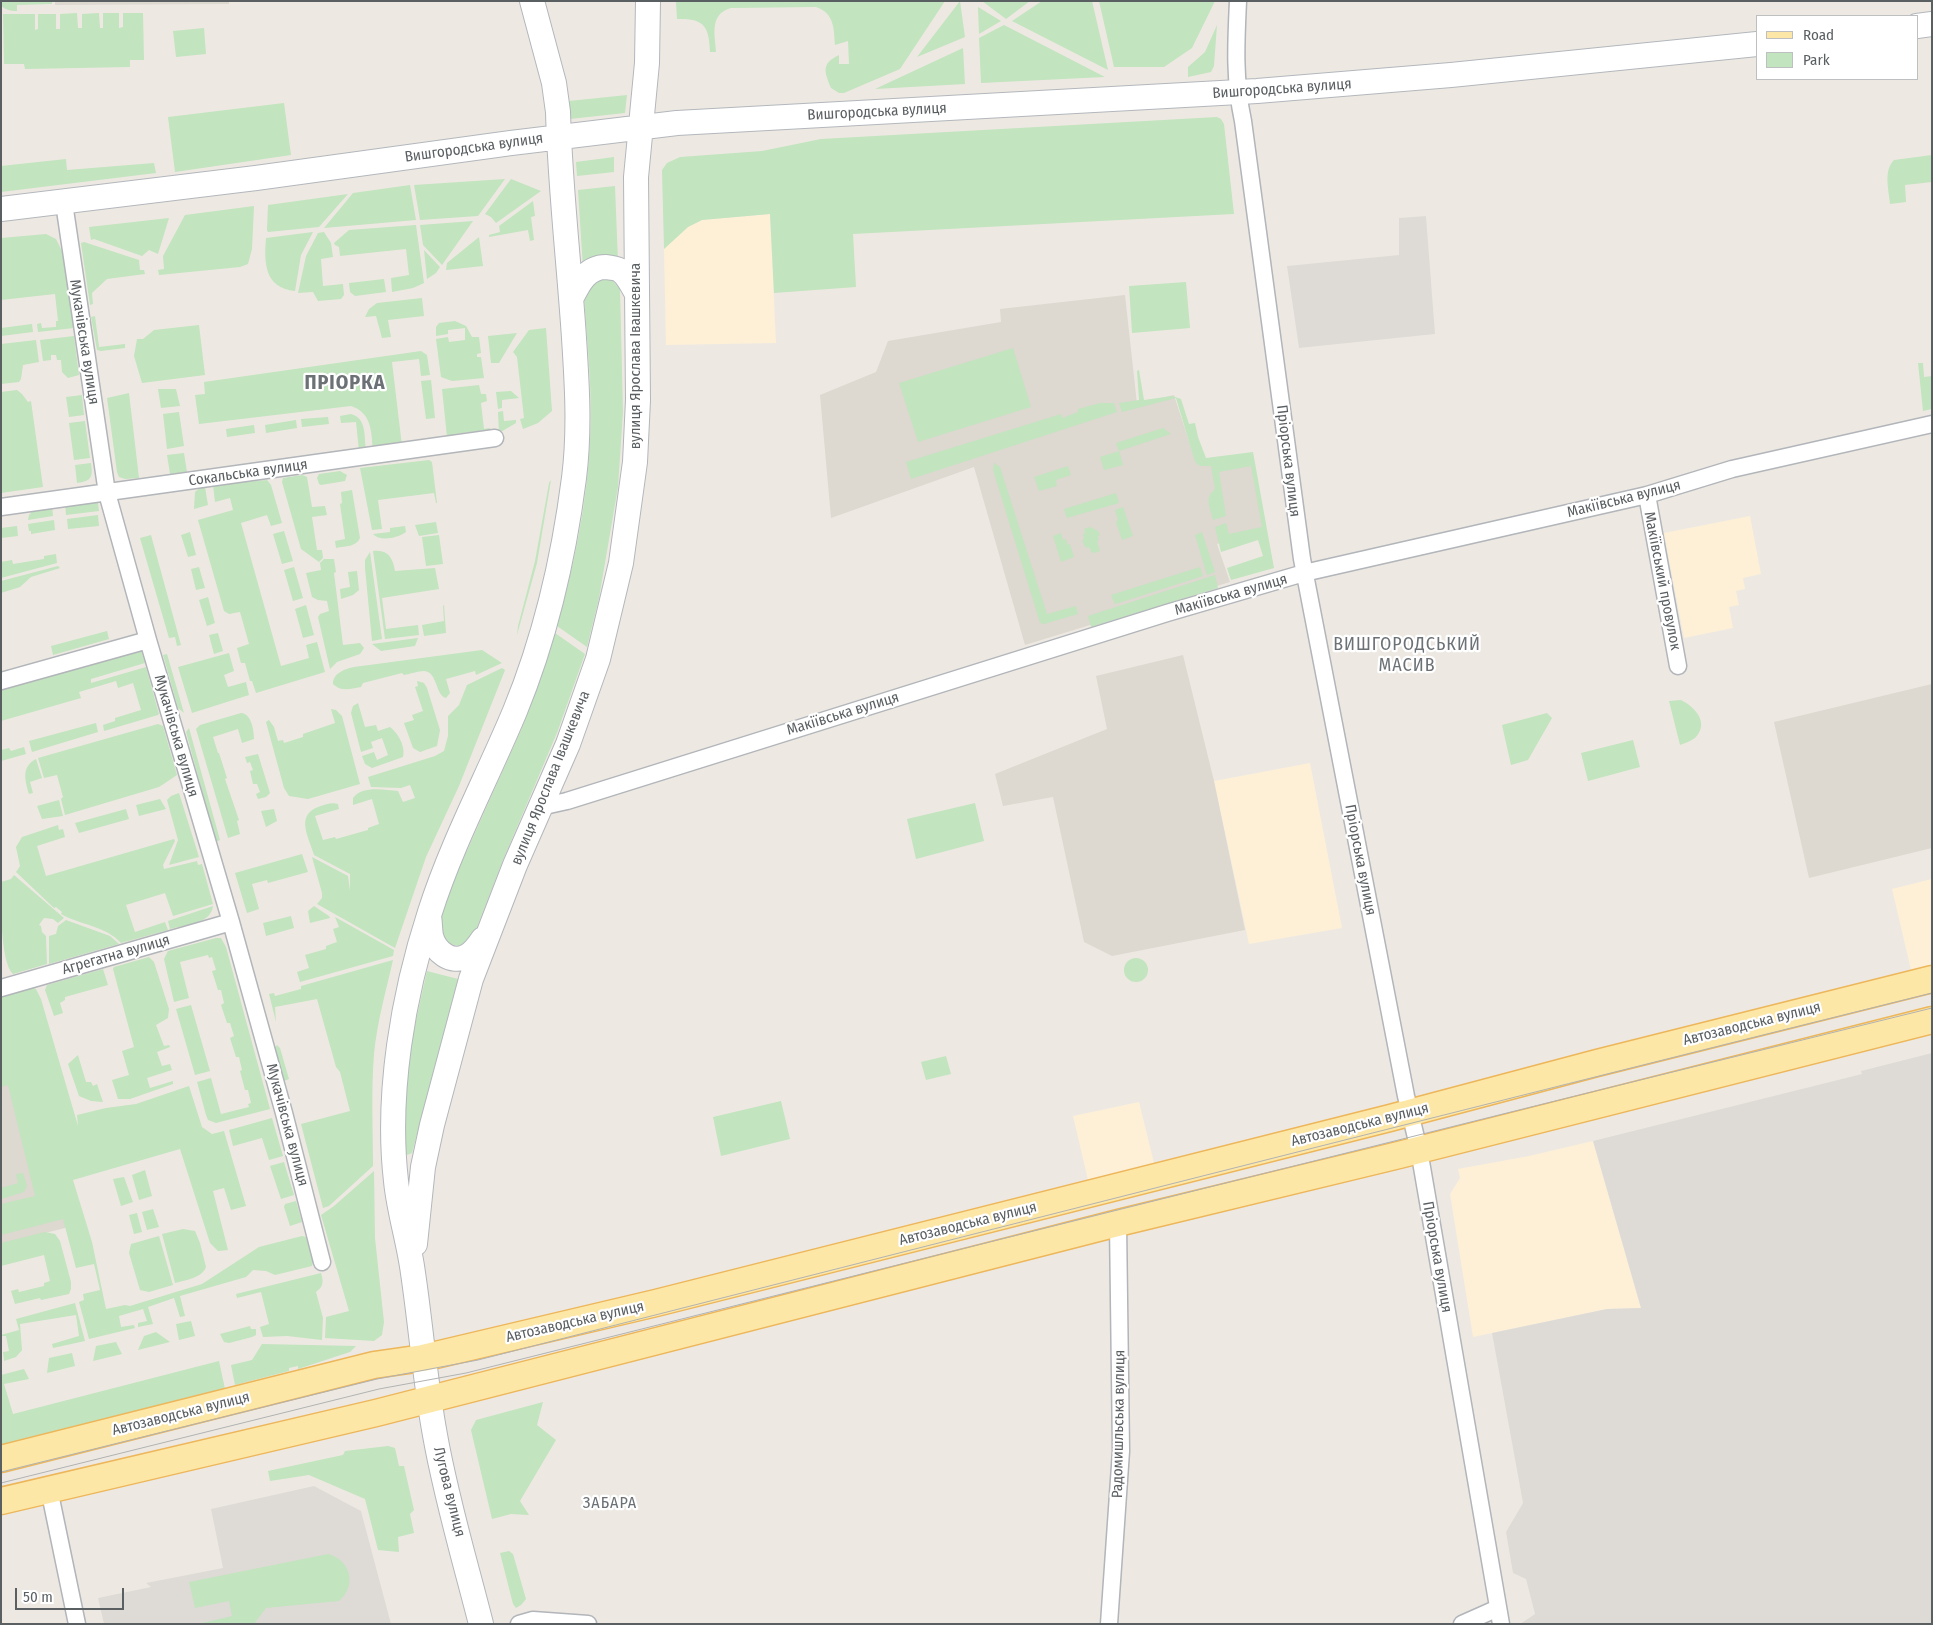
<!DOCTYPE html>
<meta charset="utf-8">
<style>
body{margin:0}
#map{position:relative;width:1933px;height:1625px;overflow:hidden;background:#ede9e2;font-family:"Fira Sans Condensed",sans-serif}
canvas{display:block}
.frame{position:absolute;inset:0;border:2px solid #5a5f62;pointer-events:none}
.legend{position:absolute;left:1756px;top:15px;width:162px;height:65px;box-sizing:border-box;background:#fff;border:1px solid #bdbfc0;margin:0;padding:6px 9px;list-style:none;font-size:15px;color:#5a5f62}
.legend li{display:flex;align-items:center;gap:10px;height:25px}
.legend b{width:25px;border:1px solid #bdbfc0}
.scale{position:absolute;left:15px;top:1588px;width:109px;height:22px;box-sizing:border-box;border:2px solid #5a5f62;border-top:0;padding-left:6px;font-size:15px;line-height:18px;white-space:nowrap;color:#5a5f62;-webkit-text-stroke:4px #fff;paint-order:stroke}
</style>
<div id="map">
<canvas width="1933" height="1625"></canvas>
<div class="frame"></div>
<ul class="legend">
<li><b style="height:6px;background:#fde7a7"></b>Road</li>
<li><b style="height:14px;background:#c2e4be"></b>Park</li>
</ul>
<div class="scale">50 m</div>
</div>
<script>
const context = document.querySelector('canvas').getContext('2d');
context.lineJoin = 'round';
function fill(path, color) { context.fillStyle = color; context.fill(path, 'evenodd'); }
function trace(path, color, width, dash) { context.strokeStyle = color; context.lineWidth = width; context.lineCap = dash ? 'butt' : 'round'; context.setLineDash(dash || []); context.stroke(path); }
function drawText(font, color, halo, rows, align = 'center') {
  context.font = font + ' "Fira Sans Condensed",sans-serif'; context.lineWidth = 4.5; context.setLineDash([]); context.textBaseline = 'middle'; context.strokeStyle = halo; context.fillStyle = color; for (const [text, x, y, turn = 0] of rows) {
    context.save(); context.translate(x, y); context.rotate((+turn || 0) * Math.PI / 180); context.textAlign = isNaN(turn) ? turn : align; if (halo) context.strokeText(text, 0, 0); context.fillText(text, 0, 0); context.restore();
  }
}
fill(new Path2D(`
 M770 214 776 343 666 345 664 249 688 227 702 220Z
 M1750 516 1761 574 1743 578 1745 589 1736 591 1739 605 1729 607 1733 628 1684 638 1664 533Z
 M1310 763 1342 928 1249 944 1214 781Z
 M1932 879V969L1912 974 1892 889Z
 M1139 1102 1154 1163 1088 1180 1073 1116Z
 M1593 1141 1641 1308 1607 1309 1473 1337 1450 1194 1460 1178 1458 1169 1529 1156Z`), '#fdf0d7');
fill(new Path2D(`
 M1426 216 1435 334 1299 348 1287 266 1399 255V218Z
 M1932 1053V1624H1520L1535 1614 1526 1579 1513 1573 1506 1532 1523 1503 1492 1333 1607 1309 1641 1308 1593 1141 1862 1074 1861 1071Z
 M314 1486 361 1511 391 1624H104L98 1598 151 1587 146 1583 223 1568 211 1509Z`), '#dedbd6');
fill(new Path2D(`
 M55 1H229V4L55 5Z
 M1125 295 1137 404 1174 395 1196 463 1252 455 1265 531 1217 544 1230 582 1025 645 974 467 831 518 820 395 876 372 888 341 1001 322 1000 309Z
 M1183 655 1214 781 1245 930 1112 956 1084 942 1053 797 1003 806 995 774 1107 729 1096 676Z
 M1932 684V848L1809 878 1774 722Z
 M1 1003 65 1152 73 1181 65 1228 1 1244Z`), '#ddd8d0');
fill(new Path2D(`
 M1 1H52V4L17 5V11C11 11 6 10 1 6Z
 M945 1 900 69 844 93H839L831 88C825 73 820 64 839 55V64H849L848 41 835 45C834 28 834 13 816 7L731 8C709 14 715 35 716 52H710C709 27 705 18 677 19L676 2Z
 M960 1 965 37 917 57Z
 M982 1H1030L1006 19Z
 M1042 1H1092L1108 70 1012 21Z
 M1099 1H1215L1192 48 1164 67H1114Z
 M978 7 1001 21 979 34Z
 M77 13 78 28H82V14L99 13 100 28H103V13H119V28L123 27V13H143L144 60H130V67L25 69 24 64H4L3 14H35V30L38 29V14H56V29H60V14Z
 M1004 25 1105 77 981 83 979 38Z
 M1217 25 1214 66 1211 72 1188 77V67L1205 52Z
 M204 28 206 54 176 57 173 31Z
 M963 48 965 84 875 89Z
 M627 95 625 113 570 119 569 101Z
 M284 103 291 155 175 172 168 117Z
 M1217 117 1221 119 1224 124 1234 214 853 234 856 287 774 293 770 214 702 220 688 227 664 249 662 170 667 163 680 157 762 151 821 139Z
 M1932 155V182L1905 185 1906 202 1890 204C1889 190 1883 171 1894 160Z
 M614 157V172L577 176 576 162Z
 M66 159 67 170 154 163 156 173 1 192V166Z
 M505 179 478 216 420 220 414 185Z
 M511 179 541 191 496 223 491 217 485 214Z
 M410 185 416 220 324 228 353 193Z
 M615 186 618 262 583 268 578 190Z
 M348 194 319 227 268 232 267 230 268 205Z
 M533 201 535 216 531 217 534 240 530 241 528 230 489 237V235L500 232 499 226Z
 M254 206 252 249 248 264 240 267 159 275 158 270 164 269 163 256 185 215Z
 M169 218 158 254 149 250 142 256 94 239 91 240 89 227Z
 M473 221 442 265 423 245 420 225Z
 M416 225 424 283 413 288 392 292 391 278 409 275 406 249 340 256 339 247 335 245 334 243 349 230Z
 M313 232 301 255 295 291C264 288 264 262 266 238Z
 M324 232 331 243 333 257 321 259 323 286 343 284 344 295 341 299 318 301 313 292 298 293 306 256 318 233Z
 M46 234 56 239 63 253 74 328 38 332 37 324 41 323 42 328 56 327V321H58L55 294 1 300V238Z
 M479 237 483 266 446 270 447 263Z
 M84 242 139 260 140 270H144L145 274 107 279 92 293 93 304 90 305 81 243Z
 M424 250 440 267 436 273 427 279Z
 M384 279 386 292 355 296 350 292 349 283Z
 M602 279H611L620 289 623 412 618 487 599 598 587 647 557 626C574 566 587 504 590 441 593 393 587 344 584 296L592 283Z
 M1186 282 1190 328 1132 333 1129 286Z
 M422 298 424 316 388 320 391 337 382 338 376 316 365 317 369 309 377 303Z
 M95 316 99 347 125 344V348L101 351 97 350 91 317Z
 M455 321 466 326 472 337H479L481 353 477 354V357H481L484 378 452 381 441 377 436 339 448 337 449 342 465 340V328L448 330V334L436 336V327L439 323Z
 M32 324 33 332 1 336V328Z
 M199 325 205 375 142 383 134 356 137 339H143L154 330Z
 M546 328 552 411 538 423 523 429 520 419 524 418 517 357 513 352 529 330Z
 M517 333 499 363H491L488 336Z
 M74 336 79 375 68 378 62 372 61 360H57L56 355H51V360L43 361 40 340Z
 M36 340 39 362 23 365 21 379 19 382 1 384V344Z
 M1013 348 1031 407 918 442 899 383Z
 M421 351 427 355 430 375 421 376 419 359 392 362 402 446 373 450C371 431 372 413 351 406L199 424 195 395 205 394 204 382Z
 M1918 363H1923L1924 377 1932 376V409L1923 411Z
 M1139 370 1144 400 1172 396 1181 399 1189 424 1195 423 1198 437 1206 458 1253 452 1274 568 1231 580 1227 568 1263 556 1258 540 1221 552 1215 527 1226 523 1229 534 1262 527 1251 466 1219 472 1226 516 1213 520C1210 507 1204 498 1215 489L1211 466H1200L1195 462 1176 398 1122 412 1119 403 1139 400 1137 371Z
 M431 380 435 418 426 419 421 381Z
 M479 385 481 394H486L487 401 481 403 484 429 490 428 491 433 487 440 485 430 455 434 456 443 447 437 442 389Z
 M158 389H176L180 406 161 408Z
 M17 390 22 394 28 402 31 401 43 487 1 493V392Z
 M511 391 519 398 502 400V408L498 409 496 392Z
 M129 393 139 478 125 479 119 477 117 472 107 398Z
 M82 395 84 415 69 417 66 397Z
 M1100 403H1114L1117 412 911 479 906 462 1061 414 1062 418 1078 412V409Z
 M503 411 504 421 516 420V423L499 433 498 412Z
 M179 412 184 446 167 449 163 414Z
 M351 414C367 418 364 437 366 450L359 451 356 422 341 423 340 416Z
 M328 417 329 424 302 427 301 419Z
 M296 420 297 428 266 433 265 425Z
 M85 421 90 458 74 460 69 423Z
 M254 425 255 433 227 437 226 429Z
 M1163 428 1171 434 1119 451 1123 465 1104 470 1100 457 1119 451 1116 443Z
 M184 453 187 472 170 474 167 455Z
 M429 460 432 462 437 503H436L434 493 378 500 382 529 372 530 360 468Z
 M91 463C93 477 92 481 77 483L75 465Z
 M994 463 1000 467 1047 614 1076 606 1078 614 1044 624 1040 623 993 470Z
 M1068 466 1071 475 1056 480 1057 486 1039 491 1034 477Z
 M340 471 347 475 345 481 321 485 319 484 317 478 319 474Z
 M302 475 307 477 312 507 325 506 327 515 312 517 317 550H322L323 558 319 562 301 549 282 482 283 478Z
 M267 480 271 485 282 523 271 526 267 515 241 523 281 666 309 658 306 645 317 642 325 672 256 693 252 681H250L245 663H241L237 648 249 644 240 612 229 614 224 611 198 520 233 510 230 498 215 502 213 485Z
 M551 480 537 563 517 635 518 626 535 561 549 483Z
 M201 487H205L208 505 194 509 195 492Z
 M352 490 360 538C356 547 346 546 336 548L335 541 345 539 340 504 342 503 341 492Z
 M1116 493 1119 503 1067 518 1064 509Z
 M92 498 98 503 99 511 66 515 65 502Z
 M52 505 53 516 28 520 29 515 36 507Z
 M1123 507 1133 536 1122 540 1116 522 1118 520 1115 510Z
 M98 515 99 526 68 529 67 519Z
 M54 520 55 530 31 534V531H29L28 524Z
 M436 522 438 533 419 536 415 525Z
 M17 526 18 536 1 538V528Z
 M405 526 406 532C398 538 380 542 373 534L390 532V528Z
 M1090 527 1098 531 1100 535 1098 536 1099 540 1097 541 1100 551 1094 553 1091 552 1090 548 1085 547 1082 540 1084 539 1083 534 1085 533 1084 529Z
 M284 531 293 561 282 564 273 534Z
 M190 532 196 555 188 557 181 535Z
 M1202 532 1215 572 1207 575 1195 535Z
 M1061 533 1063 540 1066 539 1068 545 1070 544 1074 557 1061 562 1053 536Z
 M151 535 181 645 177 646 175 637 169 638 140 538Z
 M439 535 443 564 426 566 422 537Z
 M373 551C388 549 393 558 395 571L435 568 439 589 382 598 386 629 418 625 419 635 385 639Z
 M370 552 382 639 372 641 365 568V560Z
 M56 554 57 563 1 578V562L12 560 13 564 44 559V556Z
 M324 559H334L336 572 334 573 343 645 360 643 364 648 360 654 337 662 330 669 318 617 320 614 329 611 327 601 318 600 312 597 306 573 321 570 320 563Z
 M58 566 60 568 31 577 20 587 1 593V581Z
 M199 567 205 588 196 590 191 569Z
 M294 567 303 598 293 601 284 570Z
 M1200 567 1203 576 1119 603 1115 604 1111 595Z
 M357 571 359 590 353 595 341 599 340 589 350 587 348 572Z
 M1215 575 1218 588 1091 627 1088 616Z
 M208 597 215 623 207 626 199 600Z
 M306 605 314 635 303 638 295 609Z
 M444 605 446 633 424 636 422 625 444 621 443 606Z
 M107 631 109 639 53 655 51 646Z
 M218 633 223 651 214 654 209 635Z
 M555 633 585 654 557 733 503 860 472 940 459 946 450 944 443 935 440 923 442 914 456 875 521 730 535 693Z
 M418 638 415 646 381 651 372 644Z
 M137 650H141L145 663 91 679V683L146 667 159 714 158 715 104 731 103 725 115 721V718L141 710 133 683 118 688 116 681 79 692 81 698 1 721V689Z
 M482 650 502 663 476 675 475 671 446 679 450 693 446 698C435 695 438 672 424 671 418 671 410 674 404 675L402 673 363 683 361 687C350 689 341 692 333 684 333 673 345 669 354 667Z
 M229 653 234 671 224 675 228 687 246 682 249 695 192 713 178 667Z
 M167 654 184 713 178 708 163 655Z
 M502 668 505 670 459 786 426 857 395 948 317 904 322 898V893L312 857 348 876 350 891V874L314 855C309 837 295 816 318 807 324 805 332 802 338 804L339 809 315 816 323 840 335 837 336 839 368 830V828L379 824 372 799 353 805V798C362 785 385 790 398 791L403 802 415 798 410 785 401 788 371 787 368 777 435 756 444 751 448 736V716L459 705 467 685Z
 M417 681 424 683 427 688 440 730 437 746 420 752 413 748 404 723 414 720 412 715 423 711 415 687 418 686Z
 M1681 700C1695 707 1710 723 1695 738 1691 741 1685 743 1680 745L1669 701Z
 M358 703 365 727 376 725 378 731 390 727C398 733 406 747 403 757L372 768 365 764 362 756 374 752 377 760 388 755 382 738 371 742 373 748 361 752 351 713 353 706Z
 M331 709 336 710 342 716 360 784 308 799 289 796 284 788 266 722 269 720 274 727 278 741 283 740 284 743 303 737V734L335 723Z
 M241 713C252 714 254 731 254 739L242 743 238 729 213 737 218 753H219L227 778 225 779 239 820 237 821 240 834 228 838 196 729 200 725Z
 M1547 713 1552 718 1528 760 1511 765 1502 725Z
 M96 723 98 732 32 752 29 741Z
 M158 724 163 726 177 775 159 787 65 815 61 799 63 797 57 775 44 778 38 758Z
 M189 728 220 840 216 842 186 732Z
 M1633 740 1640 767 1588 781 1581 753Z
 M24 747 26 754 1 761V750L9 748 11 751Z
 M258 754 270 793 266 797 258 799 256 794 260 792 257 784H253L250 771 253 770 250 762 247 763 245 757Z
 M36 759 42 778 30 782 33 793 29 794C25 780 21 767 36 759Z
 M179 793 199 857 169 865 178 840 167 800 171 796Z
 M160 799 166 809 139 816 136 805Z
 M59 800 63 816 42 819 37 806Z
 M975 803 984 841 916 859 907 819Z
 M126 809 129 819 79 833 75 823Z
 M274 809 277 821 266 827 261 811Z
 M58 825 59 830 63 829 65 837 37 846 46 876 174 839 175 841 163 865 164 869 197 861 198 865 202 864 213 904 173 916 165 893 126 905 135 932 165 922 168 930 121 943C106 926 80 925 61 914L62 912 56 907 54 908 16 872 20 866 16 847 22 837Z
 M302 854 308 872 268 883 267 880 252 884 259 909 247 913 235 873Z
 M14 875 64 918 58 923 53 919 44 918 39 925 41 926 42 932 46 936 47 964 13 974C0 962 1 902 1 882L11 879Z
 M213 906C211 924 185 925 170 929L168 921Z
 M314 906 329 916 330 918 310 923 308 911Z
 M291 916 294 928 266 936 263 923Z
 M335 917 394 950 393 956 300 982 297 972 309 968 305 955 326 949V946L337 942 333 929 339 927Z
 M66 920 110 936 119 944 49 964V936L56 934 58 926Z
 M216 938H221L226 947 270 1109 216 1123 208 1120 206 1115 197 1082 211 1078 221 1114 249 1107 248 1104 251 1103 248 1090H245L240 1071 242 1070 239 1057H236L230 1038 234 1036 230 1023H227L221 1005 224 1003 221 990H218L212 971 216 970 212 957 209 958 208 955 180 962 189 998 174 1002 164 959 168 951Z
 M149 957 154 962 169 1009 168 1018 156 1025 164 1046 169 1045 170 1047 157 1052 162 1066 170 1064 172 1070 147 1078 150 1088 173 1081V1084L130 1099H118L112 1080 129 1075 122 1051 134 1047 113 969 114 967Z
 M1124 970a12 12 0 1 1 24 0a12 12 0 1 1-24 0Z
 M393 960C386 991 377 1022 374 1054 371 1091 373 1129 373 1166L329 1206 323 1208 301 1124 350 1111 340 1072 336 1067 317 999 275 1007 276 1022 269 994 274 993 275 996 301 989V986Z
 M103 969 108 985 65 997V1000L60 1003 63 1013 54 1016 45 990 47 985Z
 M427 971 458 979 412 1153 407 1155 404 1152 407 1075 414 1029Z
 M31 986 36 989 41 999 78 1126 77 1115 106 1108 136 1104 189 1086 202 1127 212 1134 224 1131 246 1206 231 1210 224 1188 213 1191 228 1250 218 1251 210 1243 180 1149 73 1180 92 1242 106 1309 125 1305 130 1306 202 1284 259 1247 302 1236 306 1237 313 1261 312 1266 275 1275 266 1271 253 1270 246 1277 180 1296 185 1316 180 1317 174 1298 148 1307 153 1324 138 1327V1323L147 1321 143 1309 119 1316 121 1327 134 1325 135 1328 89 1339 79 1302 84 1300 83 1294 100 1290 94 1264 76 1268 63 1219 1 1235V1204L35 1196 8 1085 1 1087V990Z
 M191 1005 210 1071 195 1075 176 1009Z
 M277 1045 280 1048 289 1079 284 1081 274 1048Z
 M78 1055 86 1082H91L93 1086 97 1084 103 1102 91 1101 79 1096 68 1064Z
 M946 1056 951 1074 926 1080 921 1062Z
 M781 1101 790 1139 721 1156 713 1117Z
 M272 1118 283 1156 269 1160 262 1138 233 1146 229 1130Z
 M284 1162 294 1195 281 1199 270 1166Z
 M145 1170 152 1196 139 1200 132 1175Z
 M374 1171 375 1238 384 1322 382 1335 374 1341 325 1338 326 1317 349 1311 321 1215 334 1206Z
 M23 1173 27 1186 24 1192 1 1199V1188L18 1183 16 1174Z
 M124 1177 133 1202 121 1206 113 1179Z
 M296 1201 302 1222 290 1226 284 1207 285 1204Z
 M153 1209 159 1227 147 1230 142 1212Z
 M137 1213 142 1232 134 1234 129 1215Z
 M183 1229 195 1231 200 1243 206 1267C202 1278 186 1280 175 1283L162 1234Z
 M45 1232 55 1234 60 1241 71 1282V1289L69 1294 41 1300 40 1298 15 1304 11 1291 18 1289 19 1292 44 1286V1283L50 1281 44 1255 1 1266V1243Z
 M159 1236 173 1285 149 1292 140 1290 129 1253 131 1244Z
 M321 1273C324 1282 323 1287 316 1292L323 1318 322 1340 287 1336 263 1337 260 1327 269 1324 261 1292 237 1298 236 1294Z
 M75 1303 85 1341 53 1348 52 1344 79 1336 76 1315 20 1324 22 1350 16 1357 4 1361 3 1352 9 1351 6 1336H1V1335L19 1330 16 1319Z
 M191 1321 195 1336 179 1340 176 1324Z
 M250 1326 251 1329H256V1335L252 1337 229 1343 224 1342 220 1334Z
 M156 1332 170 1342 138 1350 144 1336Z
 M116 1342 122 1354 93 1361 96 1346Z
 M262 1344 356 1346 350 1352 298 1369V1366L289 1368V1371L235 1385 231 1365 252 1360Z
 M72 1353 75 1366 47 1373 49 1358Z
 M219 1361 225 1389 1 1447V1375L24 1369 29 1379 4 1384 13 1414Z
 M543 1402 537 1425 556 1440 520 1501 529 1515 511 1514 492 1519 471 1430 476 1420Z
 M388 1446 395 1448 399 1466H404L414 1510 410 1514 414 1533 398 1537 399 1552 378 1550 365 1499 309 1475 270 1481 268 1471 343 1455 345 1451Z
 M509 1551 513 1554 526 1599 521 1605 516 1608 513 1604 500 1553Z
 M328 1554C351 1560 357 1586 339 1601L266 1608 254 1624H198L232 1616 229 1601 195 1608 189 1582Z`), '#c2e4be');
const street = new Path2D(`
 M1238 1C1236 43 1234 79 1243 121L1302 559 1406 1096 1419 1150 1501 1624
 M64 203 107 493 148 640 231 922 284 1113 322 1262
 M1647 495 1678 666
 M1 507 495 438
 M1 681 148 640
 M540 807 567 801 1167 613 1304 573 1647 495 1732 469 1932 424
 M1 988 231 922
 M49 1489 77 1624
 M519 1624 533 1620 588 1624
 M1109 1624 1121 1451 1118 1223
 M1462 1624 1498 1608`);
const secondary = new Path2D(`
 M1917 26 1932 24
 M1 209 256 178 511 143 677 123 1257 91 1451 75 1757 44
 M572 297C579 283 587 267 606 267 611 268 617 268 621 271 628 276 633 287 637 294
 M429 916C430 922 430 930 431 936 435 951 451 965 467 956 473 953 479 945 483 939
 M415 1244 423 1167 432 1125 471 979 515 865 568 744 598 659 621 563 635 462 638 400 636 177 647 63 648 1
 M481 1624C465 1561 446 1498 435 1435 425 1381 421 1327 413 1273 409 1242 399 1212 396 1181 386 1094 403 995 430 912 452 843 487 778 515 711 545 638 564 556 574 478 580 431 577 384 574 338 569 262 560 187 558 112L554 83 532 1`);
const primary = new Path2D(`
 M1 1459 374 1365 423 1358 656 1303 1390 1118 1597 1063 1932 979
 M1 1501 376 1413 1118 1223 1399 1155 1932 1020`);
trace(street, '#b2b5b9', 19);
trace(secondary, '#b3b7bc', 26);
trace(primary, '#edb65a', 29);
trace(street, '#fff', 16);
trace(secondary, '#fff', 24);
trace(primary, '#fde7a7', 26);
trace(new Path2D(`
 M1 1472 377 1379 478 1360C963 1237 1447 1113 1932 993
 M1 1483 379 1389 466 1373C954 1251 1443 1128 1932 1008`), '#b1b2b2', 1);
drawText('15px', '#5a5f62', '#fff', [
 ["Вишгородська вулиця",1282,89,-4],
 ["Вишгородська вулиця",877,112,-3],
 ["Вишгородська вулиця",474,148,-8],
 ["Мукачівська вулиця",84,342,81],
 ["вулиця Ярослава Івашкевича",636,356,-90],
 ["Пріорська вулиця",1288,461,83],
 ["Сокальська вулиця",248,473,-8],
 ["Макіївська вулиця",1624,499,-14],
 ["Макіївський провулок",1662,581,79],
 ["Макіївська вулиця",1231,595,-16],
 ["Макіївська вулиця",843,714,-17],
 ["Мукачівська вулиця",176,736,74],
 ["вулиця Ярослава Івашкевича",551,778,-68],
 ["Пріорська вулиця",1360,860,79],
 ["Агрегатна вулиця",116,955,-16],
 ["Автозаводська вулиця",1752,1024,-14],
 ["Мукачівська вулиця",287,1125,75],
 ["Автозаводська вулиця",1360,1125,-14],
 ["Автозаводська вулиця",968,1224,-14],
 ["Пріорська вулиця",1437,1257,80],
 ["Автозаводська вулиця",575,1322,-13],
 ["Автозаводська вулиця",181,1414,-14],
 ["Радомишльська вулиця",1119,1424,-89],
 ["Лугова вулиця",449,1492,76]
]);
context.letterSpacing = '1px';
drawText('16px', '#6b7174', '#fff', [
 ["ЗАБАРА",610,1504]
]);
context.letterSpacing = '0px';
context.letterSpacing = '1px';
drawText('18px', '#6b7174', '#fff', [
 ["ВИШГОРОДСЬКИЙ",1407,645],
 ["МАСИВ",1407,666]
]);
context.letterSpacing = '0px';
context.letterSpacing = '1px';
drawText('bold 20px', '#6b7174', '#fff', [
 ["ПРІОРКА",345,383]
]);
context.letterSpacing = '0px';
</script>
